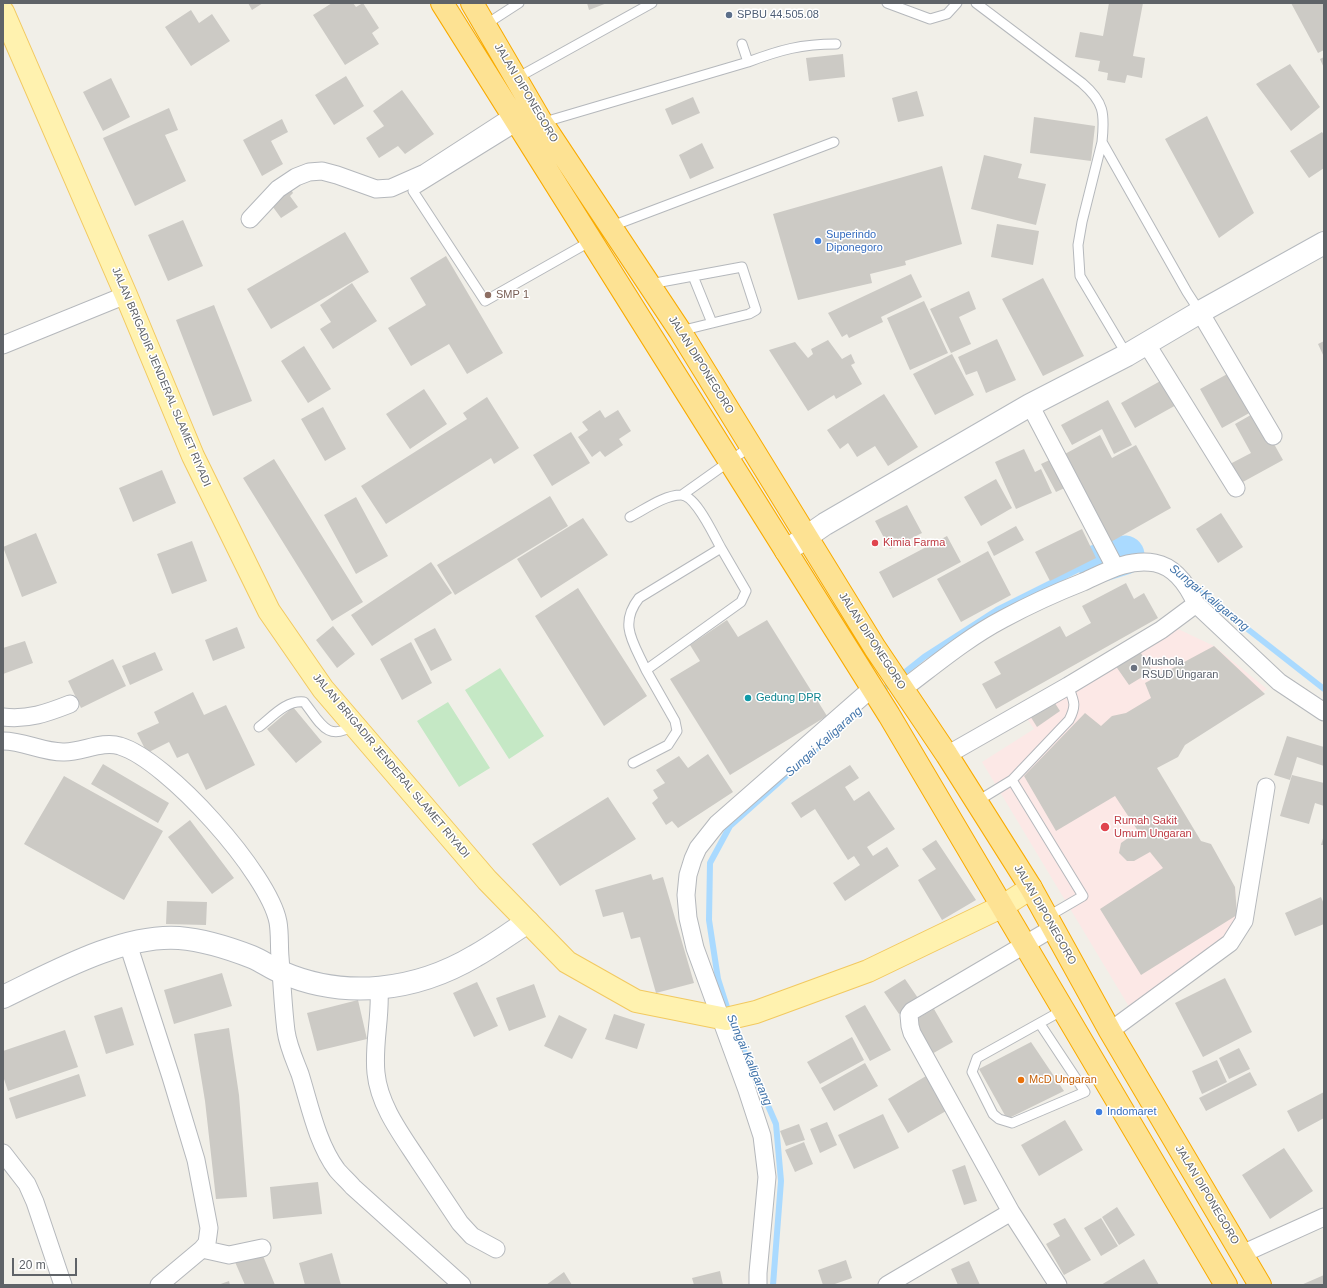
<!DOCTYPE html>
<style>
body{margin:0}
#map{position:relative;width:1327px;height:1288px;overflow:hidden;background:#f1efe8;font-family:Helvetica,sans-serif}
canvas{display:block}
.frame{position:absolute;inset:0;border:4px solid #5f6368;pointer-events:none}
.scale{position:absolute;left:12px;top:1258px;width:65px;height:18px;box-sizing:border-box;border:2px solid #5f6368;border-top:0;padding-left:5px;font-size:12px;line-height:14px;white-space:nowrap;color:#5f6368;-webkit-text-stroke:3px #fff;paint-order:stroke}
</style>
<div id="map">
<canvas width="1327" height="1288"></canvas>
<div class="frame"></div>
<div class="scale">20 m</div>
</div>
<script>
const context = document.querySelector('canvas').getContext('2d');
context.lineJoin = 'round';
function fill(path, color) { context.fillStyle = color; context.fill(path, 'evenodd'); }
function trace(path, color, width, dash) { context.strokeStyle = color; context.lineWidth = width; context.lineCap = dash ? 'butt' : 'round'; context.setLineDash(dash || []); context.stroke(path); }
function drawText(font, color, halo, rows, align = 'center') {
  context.font = font + ' Helvetica,sans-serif'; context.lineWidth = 3; context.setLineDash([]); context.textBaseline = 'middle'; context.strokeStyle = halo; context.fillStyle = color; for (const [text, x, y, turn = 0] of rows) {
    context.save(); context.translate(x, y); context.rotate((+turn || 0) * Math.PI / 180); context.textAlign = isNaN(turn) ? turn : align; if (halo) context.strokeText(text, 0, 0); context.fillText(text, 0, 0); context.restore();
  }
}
fill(new Path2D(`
 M1178 629 1214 646 1267 689 1144 768 1235 887 1237 915 1228 934 1131 1010 982 762 1034 729 1020 708Z`), '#fce8e6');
fill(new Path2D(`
 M500 668 544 736 509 759 465 690Z
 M448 702 490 768 459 787 417 721Z`), '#c5e8c5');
trace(new Path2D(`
 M1194 587 1324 689
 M880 692 924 657 997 610 1077 570 1097 564
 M773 1285 781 1181 776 1124 732 1023 718 979 709 920 710 863 730 826 834 733`), '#aadaff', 6);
trace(new Path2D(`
 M1097 564 1125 555`), '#aadaff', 39);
fill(new Path2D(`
 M248 3H263L252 10Z
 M332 3H353L356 7 363 3 379 28 372 33 379 44 345 65 313 15Z
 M587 3H607L589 10Z
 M1109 3H1143L1133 56 1145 58 1142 78 1127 75 1125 83 1107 80 1108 73 1098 71 1100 61 1075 57 1080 32 1103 36Z
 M1291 3H1324V50L1318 53Z
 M191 10 199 23 212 14 230 41 191 66 165 27Z
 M843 54 845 77 809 81 806 58Z
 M1324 57V68L1320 59Z
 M1290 64 1320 107 1291 131 1256 84Z
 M346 76 364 106 334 125 315 95Z
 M111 78 130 117 103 131 83 92Z
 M402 90 434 134 405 154 398 146 379 158 366 138 384 126 373 111Z
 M917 91 924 116 898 122 892 98Z
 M693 97 700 113 672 125 665 109Z
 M169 108 178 130 165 135 186 181 135 206 103 138Z
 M1207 116 1254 213 1219 238 1165 139Z
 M1034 117 1095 126 1091 161 1030 153Z
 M282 119 288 132 271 141 283 164 262 176 243 140Z
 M1322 132 1324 135V168L1309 178 1290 151Z
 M702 143 714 168 690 179 679 155Z
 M984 155 1022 164 1018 178 1046 184 1036 225 971 209Z
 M942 166 962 244 905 261 906 265 870 274 872 283 798 300 773 214Z
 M291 189 293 193 290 196 298 207 281 218 270 203Z
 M183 220 203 266 168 281 148 235Z
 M997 224 1039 231 1033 265 991 257Z
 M345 232 369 272 271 329 247 289Z
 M446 256 503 353 467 374 449 344 411 366 388 328 426 305 410 278Z
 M911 274 922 297 881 317 883 322 849 338 847 334 842 337 828 313Z
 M1043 278 1084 356 1043 376 1002 299Z
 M352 283 377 321 333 349 320 329 331 322 320 305Z
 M969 291 976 309 959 317 971 344 951 353 930 309Z
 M924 301 948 353 910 370 887 318Z
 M214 305 252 401 213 416 176 320Z
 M997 339 1016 380 986 393 977 371 966 375 958 357Z
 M828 340 842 359 851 354 855 363 851 365 862 384 836 399 834 395 808 411 769 350 795 342 808 358 813 354 811 349Z
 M1324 341V357L1318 344Z
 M304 346 331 389 308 403 281 361Z
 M952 354 974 395 935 415 913 374Z
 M1231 372 1253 411 1222 428 1200 389Z
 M1164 379 1178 404 1135 428 1121 403Z
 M424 389 447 424 410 449 386 414Z
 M884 394 918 447 888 466 875 446 857 457 848 443 840 449 827 430Z
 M487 397 519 448 494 464 491 458 386 524 361 486 467 419 463 413Z
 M1108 400 1132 445 1114 454 1102 429 1072 445 1061 425Z
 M323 407 346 449 325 461 301 419Z
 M600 410 605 418 618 410 631 431 619 439 623 445 605 457 600 451 592 457 578 437 588 430 582 422Z
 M1256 412 1283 460 1241 483 1230 464 1251 453 1235 424Z
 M571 432 590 463 552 486 533 455Z
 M1100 435 1112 458 1136 445 1171 508 1109 543 1063 455Z
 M1024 449 1035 472 1041 469 1052 493 1016 509 995 462Z
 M1056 457 1071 485 1056 492 1041 464Z
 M274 459 363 602 332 621 243 478Z
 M162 470 176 503 133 522 119 488Z
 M996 479 1012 508 981 526 964 497Z
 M550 496 568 526 455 595 437 565Z
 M356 497 388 556 356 574 324 515Z
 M907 505 922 533 890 549 875 521Z
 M1221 513 1243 547 1218 563 1196 529Z
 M583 518 608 555 541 598 517 559Z
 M1016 526 1024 540 994 556 987 542Z
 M1082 529 1096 558 1050 581 1035 552Z
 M36 533 57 583 22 597 3 547Z
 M947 536 961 562 893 598 879 572Z
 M192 541 207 581 172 594 157 554Z
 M988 551 1011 595 961 622 937 579Z
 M431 562 452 593 372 646 351 615Z
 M1126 583 1134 599 1144 593 1158 618 996 709 982 684 1001 674 994 662 1060 626 1066 637 1091 623 1082 606Z
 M578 588 647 696 604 726 535 616Z
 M727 620 738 637 767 620 827 716 730 775 670 679 700 661 690 645Z
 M333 626 355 654 337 668 316 640Z
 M237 627 245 648 213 661 205 640Z
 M435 628 452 660 431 671 414 639Z
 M25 641 33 663 3 674V648Z
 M411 642 432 683 402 700 380 659Z
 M1214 646 1265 694 1185 745 1178 757 1157 768 1201 841 1211 844 1235 887 1237 915 1141 975 1100 909 1163 868 1150 852 1134 861H1127L1119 853 1121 843 1138 831 1115 796 1056 831 1024 776 1085 713 1101 726 1112 716 1126 713 1151 698 1145 683Z
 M1139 650 1152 671 1129 685 1115 665Z
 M155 652 163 670 130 685 122 666Z
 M113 659 126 686 81 708 68 681Z
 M193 692 204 715 226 705 255 765 206 790 188 753 177 758 169 742 147 753 137 733 159 723 154 712Z
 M1051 697 1060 711 1037 727 1027 711Z
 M293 707 322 742 296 763 267 729Z
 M1287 736 1324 747V766L1297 757 1290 780 1274 775Z
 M708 754 733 792 678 828 672 821 666 825 652 803 658 798 653 790 665 783 656 770 679 756 688 768Z
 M103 764 169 803 158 823 91 784Z
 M850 765 859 778 845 787 854 801 869 791 895 829 867 847 873 856 887 847 899 866 845 901 833 883 860 865 854 856 848 860 815 809 801 818 791 803Z
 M1292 775 1324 783V806L1315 803 1309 824 1280 816Z
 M64 776 163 831 124 900 24 844Z
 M608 797 636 839 560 886 532 844Z
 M190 820 234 878 212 894 168 837Z
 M1324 835V845H1321Z
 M936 840 976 900 942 920 918 880 936 869 922 849Z
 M651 874 653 880 663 877 694 983 656 993 640 937 631 939 623 912 603 917 595 890Z
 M1321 897 1324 904V924L1295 936 1285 913Z
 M167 901 207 902 206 925 166 924Z
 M222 973 232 1006 174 1024 164 990Z
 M1225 978 1252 1032 1203 1057 1175 1003Z
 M905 979 920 1001 899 1014 884 992Z
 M477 982 498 1026 474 1037 453 993Z
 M534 984 546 1017 509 1031 496 998Z
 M358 1000 367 1039 317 1051 307 1013Z
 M865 1005 891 1050 870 1061 845 1016Z
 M122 1007 134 1045 106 1054 94 1016Z
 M934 1009 953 1042 930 1055 911 1022Z
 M614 1014 645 1024 637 1049 605 1039Z
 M559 1015 587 1029 572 1059 544 1046Z
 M229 1028 239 1095 247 1197 216 1199 205 1101 194 1034Z
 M65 1030 78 1067 8 1091 3 1076V1051Z
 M852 1037 864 1060 820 1084 807 1062Z
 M1031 1042 1064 1091 1007 1119 979 1069Z
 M1239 1048 1250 1069 1229 1079 1219 1058Z
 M1217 1060 1227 1082 1202 1094 1192 1071Z
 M865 1063 878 1086 834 1111 821 1088Z
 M1250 1072 1257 1085 1206 1111 1199 1098Z
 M79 1074 86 1096 16 1119 9 1098Z
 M926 1076 946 1111 908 1133 888 1099Z
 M1324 1092V1118L1298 1132 1287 1111Z
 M883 1114 899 1148 854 1169 838 1135Z
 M1065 1120 1083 1150 1039 1176 1021 1145Z
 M827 1122 837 1145 820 1153 810 1129Z
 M799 1124 805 1140 786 1146 780 1131Z
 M804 1142 813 1164 795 1172 785 1150Z
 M1284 1148 1313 1191 1270 1219 1242 1175Z
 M965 1165 977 1201 964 1205 952 1170Z
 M318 1182 322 1214 273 1219 270 1187Z
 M1117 1207 1135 1235 1119 1245 1102 1217Z
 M1065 1218 1091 1260 1064 1275 1046 1244 1060 1236 1053 1224Z
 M1101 1218 1118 1246 1101 1256 1084 1228Z
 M261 1251 275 1285H245L235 1262Z
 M332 1253 341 1285H305L299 1263Z
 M1144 1259 1159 1285H1101Z
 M846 1260 852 1278 832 1285H823L818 1270Z
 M969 1261 980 1285H958L951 1269Z
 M720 1271 723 1285H694L692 1278Z
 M564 1272 572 1285H546Z
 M1324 1275V1285H1301Z
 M229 1281 230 1285H218Z`), '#cccac5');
const lane = new Path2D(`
 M887 3 930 19 947 14 957 3
 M976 3 1082 83C1104 102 1105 113 1102 142L1082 222 1078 245 1080 276 1127 355
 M485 25 519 3
 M742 44 748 62
 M515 79 652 3
 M541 123 748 62C780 50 801 44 836 44
 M518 126 413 191 485 301 591 241
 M1102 142 1187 292 1200 312
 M612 226 834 142
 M693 276 712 323
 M650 284 742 267 756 310 749 314 680 331
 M682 495 751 446
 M630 517C644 510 664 495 681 495 696 495 714 536 721 548
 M721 548 746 591 741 602 646 670C634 643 618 625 639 598Z
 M259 727C272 717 286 700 304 702 320 722 327 743 354 725
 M633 763 668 745 677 731 675 721 646 670
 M1012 780 1069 720C1077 705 1074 701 1068 686
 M976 802 1012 780 1083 896 1047 917
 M1040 1024 1085 1092 1012 1123 999 1119 993 1114 972 1072 977 1058 1063 1010`);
const street = new Path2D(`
 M250 219 278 189 296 177 309 172 322 171 337 175 376 189 391 188 425 173 513 116
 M1200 312 1273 436
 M1146 343 1236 488
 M3 345 126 295
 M1030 405 1115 567
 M903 689C935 665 967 638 1003 619 1029 605 1055 593 1083 582 1105 572 1129 558 1155 563 1176 567 1188 586 1196 604
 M3 717C28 720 47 713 70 704
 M3 741C24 741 42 752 63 752 81 753 102 740 120 746 167 760 269 874 278 922 280 933 279 946 280 957 282 982 283 1007 286 1031 288 1046 295 1061 300 1074 310 1106 317 1143 337 1170 342 1176 348 1181 353 1187L462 1285
 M947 755 1068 686 1161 630 1196 604 1279 682 1324 712
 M1053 928 912 1011 909 1015 910 1026 912 1033 1011 1212 1058 1285
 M128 944 171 1077 196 1160 209 1228 207 1243 202 1249 159 1285
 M379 989C381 1017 373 1045 376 1073 379 1105 401 1134 418 1160 432 1181 446 1202 460 1223L472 1236 496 1249
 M1110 1031 1230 943 1244 921 1266 787
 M3 1153 27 1184 35 1202 63 1285
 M202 1249 229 1255 262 1248
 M1242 1254 1324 1217
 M758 1285V1273L767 1177 762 1136 747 1090 695 948 688 918 686 895 688 875 693 859 698 848 717 824 871 689
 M887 1285 1011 1212`);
const secondary = new Path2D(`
 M786 551 825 524 1030 405 1127 355 1200 312 1324 243
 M3 997C53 973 122 934 179 938 203 940 229 948 252 957 262 961 271 968 281 972 345 1000 416 991 475 956 493 946 510 933 528 922`);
const primary = new Path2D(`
 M3 12 126 295 193 456 269 611 323 689 487 880 567 962 636 1001 726 1019 756 1012 868 971 1003 906 1031 888`);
const highway = new Path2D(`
 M442 3 889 715 1226 1285
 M472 3 542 123 680 331 875 648 947 755 1031 888 1110 1031 1260 1285`);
trace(lane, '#b5b8bc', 11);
trace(street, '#b5b8bc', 19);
trace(secondary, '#b6babf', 24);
trace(primary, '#f2c960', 24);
trace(highway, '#f9ab00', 24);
trace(lane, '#fff', 9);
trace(street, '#fff', 17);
trace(secondary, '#fff', 22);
trace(primary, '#fff2af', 22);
trace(highway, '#fde293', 22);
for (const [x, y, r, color] of [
 [729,15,4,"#5c6f8a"],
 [818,241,4,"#3f7fe0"],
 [488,295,4,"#8d6e63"],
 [875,543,4,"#e0444e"],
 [1134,668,4,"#6b7280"],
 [748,698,4,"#0f9aa8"],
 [1105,827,5,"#e0444e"],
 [1021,1080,4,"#e8710a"],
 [1099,1112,4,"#3f7fe0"]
]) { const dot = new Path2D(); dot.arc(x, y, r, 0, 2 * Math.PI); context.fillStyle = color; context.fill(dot); trace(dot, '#fff', 1.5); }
drawText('11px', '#4e5e75', '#fff', [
 ["SPBU 44.505.08",737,15]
], 'left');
drawText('11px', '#5f6368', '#fff', [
 ["JALAN DIPONEGORO",526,93,59],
 ["JALAN DIPONEGORO",701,365,58],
 ["JALAN BRIGADIR JENDERAL SLAMET RIYADI",161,377,67],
 ["JALAN DIPONEGORO",872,641,57],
 ["JALAN BRIGADIR JENDERAL SLAMET RIYADI",391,766,50],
 ["JALAN DIPONEGORO",1045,915,60],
 ["JALAN DIPONEGORO",1207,1195,59]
]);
drawText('11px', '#366cbe', '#fff', [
 ["Superindo",826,235],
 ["Diponegoro",826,248],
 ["Indomaret",1107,1112]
], 'left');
drawText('11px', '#785e54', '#fff', [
 ["SMP 1",496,295]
], 'left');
drawText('11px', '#be3a42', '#fff', [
 ["Kimia Farma",883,543],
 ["Rumah Sakit",1114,821],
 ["Umum Ungaran",1114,834]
], 'left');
drawText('11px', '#5b616d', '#fff', [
 ["Mushola",1142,662],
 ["RSUD Ungaran",1142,675]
], 'left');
drawText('11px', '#0d838f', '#fff', [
 ["Gedung DPR",756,698]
], 'left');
drawText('11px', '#c56008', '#fff', [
 ["McD Ungaran",1029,1080]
], 'left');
drawText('italic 12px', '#4174aa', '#fff', [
 ["Sungai Kaligarang",1209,598,39],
 ["Sungai Kaligarang",824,742,-42],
 ["Sungai Kaligarang",749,1060,67]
]);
</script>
